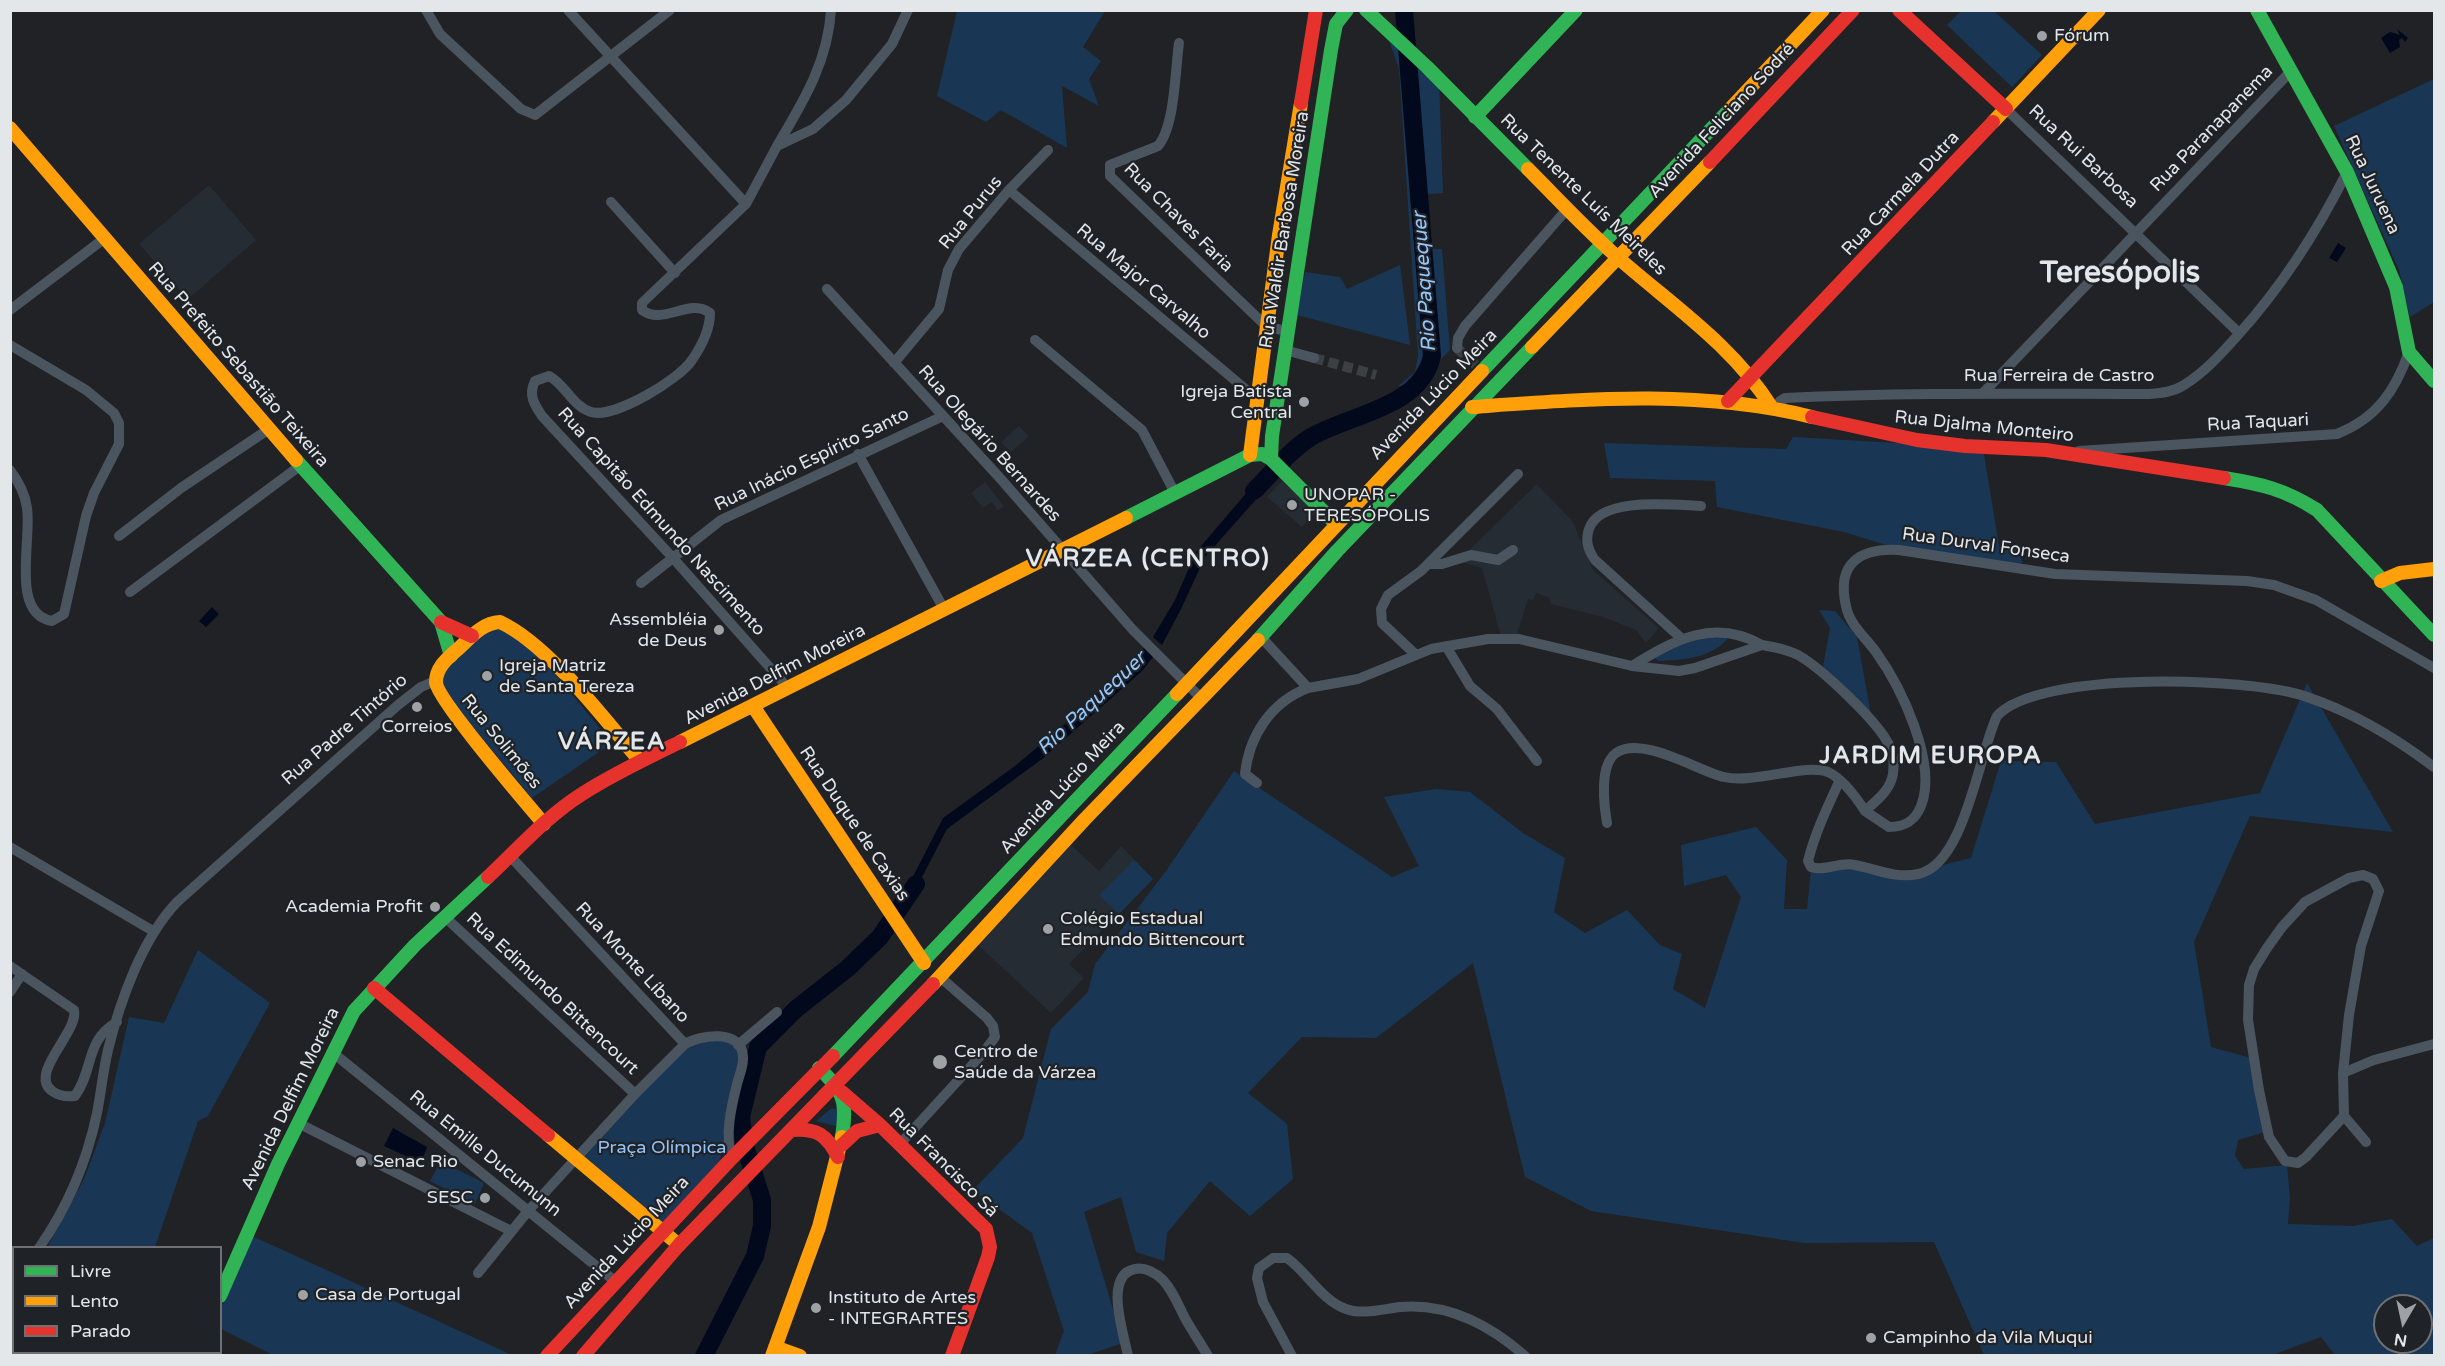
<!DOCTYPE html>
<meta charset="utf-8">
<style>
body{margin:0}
#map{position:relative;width:2445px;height:1366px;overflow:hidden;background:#202225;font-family:"Varela Round",sans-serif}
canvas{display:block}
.frame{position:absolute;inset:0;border:12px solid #e4e7e9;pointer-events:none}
.legend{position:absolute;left:12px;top:1246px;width:210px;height:108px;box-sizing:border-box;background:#1f2226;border:2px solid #6e7174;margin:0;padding:8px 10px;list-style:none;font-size:18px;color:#e4e7e9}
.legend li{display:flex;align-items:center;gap:12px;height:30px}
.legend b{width:30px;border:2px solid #6e7174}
.north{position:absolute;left:2373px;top:1294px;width:60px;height:60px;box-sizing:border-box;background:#1f2226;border:2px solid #6e7174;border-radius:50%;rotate:189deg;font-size:16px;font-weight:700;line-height:24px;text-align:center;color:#e4e7e9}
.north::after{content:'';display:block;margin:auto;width:21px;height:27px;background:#9fa2a4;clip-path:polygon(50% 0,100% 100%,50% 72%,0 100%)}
</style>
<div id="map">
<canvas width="2445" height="1366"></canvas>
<div class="frame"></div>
<ul class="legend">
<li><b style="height:8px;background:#30b455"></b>Livre</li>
<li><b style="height:8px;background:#ff9f0a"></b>Lento</li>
<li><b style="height:8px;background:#e5322d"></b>Parado</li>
</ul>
<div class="north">N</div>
</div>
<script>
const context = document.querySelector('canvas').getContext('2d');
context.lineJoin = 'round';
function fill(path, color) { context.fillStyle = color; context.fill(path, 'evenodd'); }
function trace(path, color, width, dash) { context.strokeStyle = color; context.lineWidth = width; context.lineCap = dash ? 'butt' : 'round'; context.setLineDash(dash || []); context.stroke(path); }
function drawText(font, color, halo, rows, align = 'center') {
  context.font = font + ' "Varela Round",sans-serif'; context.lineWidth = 4.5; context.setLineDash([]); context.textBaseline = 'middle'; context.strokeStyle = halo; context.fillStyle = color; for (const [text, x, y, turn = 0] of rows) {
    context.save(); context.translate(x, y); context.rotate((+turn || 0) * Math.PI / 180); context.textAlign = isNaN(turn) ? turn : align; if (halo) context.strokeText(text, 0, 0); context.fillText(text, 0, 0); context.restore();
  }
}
fill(new Path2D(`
 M209 185 256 240 188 299 139 244Z
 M1019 426 1029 436 1011 452 1001 442Z
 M1282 481 1316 512 1302 527 1267 497Z
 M985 482 1004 506 998 511 992 502 983 508 971 493Z
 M1537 484 1573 522 1593 570 1659 628 1646 643 1636 630 1603 617 1551 604 1550 598 1536 593 1533 600 1528 599 1517 634 1501 636 1482 568 1458 561Z
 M1071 845 1099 871 1121 846 1153 879 1069 964 1084 978 1051 1013 977 944Z`), '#252c33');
fill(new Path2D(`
 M1962 10 1994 11 2042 55 2012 87 1947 25Z
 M957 11H1105L1083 47 1101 61 1089 79 1099 106 1062 86 1067 148 1001 110 986 122 937 96Z
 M1386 32 1439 81 1443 193 1415 195 1419 249H1442L1450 350C1436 363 1419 388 1398 386L1415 372 1418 356 1399 69Z
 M2434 79V302L2410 317 2399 270 2334 126Z
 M1400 265 1410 345 1297 315 1305 272 1340 277 1347 289Z
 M1793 437 1983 448 1999 546 2023 548 2021 568 1896 548 1844 532 1717 507 1715 481 1610 478 1604 443 1786 449Z
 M1819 610 1835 611 1857 637 1871 715 1823 667 1830 628Z
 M492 625 523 635 612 743 532 798 446 694 439 670Z
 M1729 636C1716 658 1681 660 1659 661L1655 658V656L1695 638Z
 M2307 683 2393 832 2250 816 2194 942 2211 1047 2251 1058 2265 1132 2238 1140 2235 1156 2244 1169 2287 1165 2290 1198 2288 1224 2352 1226 2392 1219 2417 1246 2434 1238V1355H2335L2321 1337 2272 1355H1984L1934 1242 1804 1243 1591 1211 1525 1177 1473 963 1376 1038 1302 1037 1248 1093 1287 1124 1293 1179 1250 1216 1210 1181 1167 1233 1164 1261 1136 1252 1121 1197 1084 1212 1123 1343 1087 1355H1055L1064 1331 1032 1233 973 1190 1023 1138 1051 1029 1088 992 1095 964 1166 871 1234 771 1392 877 1419 866 1384 797 1436 789 1470 792 1523 833 1565 858 1554 912 1585 933 1627 910 1660 945 1682 954 1673 989 1705 1008 1741 897 1726 875 1684 886 1681 845 1756 827 1787 860 1784 909H1807L1811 868 1879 866 1903 875 1971 858 2001 761 2056 762 2095 824 2260 793ZM2385 1306H2421V1342H2385Z
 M1134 860 1153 879 1119 914 1099 895Z
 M198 950 270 1003 208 1116 198 1121 155 1247 47 1248 84 1179 105 1123 129 1017 164 1023Z
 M697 1039H726L737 1048 742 1060 725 1126 720 1161 662 1226 584 1158 636 1097Z
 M832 1108 838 1110 839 1127 816 1121Z
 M441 1161 484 1183 475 1204 430 1181Z
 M250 1235 512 1355H273L221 1329V1308Z
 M13 1345 14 1352 118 1353 117 1356 11 1355Z`), '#193755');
fill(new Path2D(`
 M2397 29 2408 38 2405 42 2402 38 2399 40 2400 47 2390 53 2381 38 2390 32 2400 35Z
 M2338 243 2346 248 2337 262 2329 258Z
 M1266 470 1276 477 1205 557 1181 609 1162 645 1153 637 1175 600 1196 552Z
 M212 607 219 614 206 627 199 621Z
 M1144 648 1154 656 1141 672 1042 759 947 829 906 908 901 900 943 818 1015 766 1070 720Z
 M393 1128 427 1147 421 1163 384 1146Z`), '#03091d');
trace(new Path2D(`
 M1254 491C1271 474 1290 450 1311 437 1350 414 1421 408 1432 356L1404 10
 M704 1356 755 1256 762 1226V1200L744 1143 741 1117 758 1047 796 1009 848 968 880 937 916 884`), '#03091d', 18);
trace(new Path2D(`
 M1457 348 1482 371
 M1314 358 1376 375`), '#3d4042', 10, [10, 5]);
trace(new Path2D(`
 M426 10 440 34 521 109 535 115 670 10
 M568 10 746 204
 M1179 43C1175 71 1175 126 1158 146L1110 165V176L1267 327 1288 331
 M2006 109 2239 333
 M777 146C803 102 828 62 831 10
 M1009 190 1256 398
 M611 202 675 273
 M827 289 999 477 1133 630 1202 699
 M10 310 105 238
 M1035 340 1142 430 1175 493
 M10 345 86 390 114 413 119 423V444L94 493 86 516 64 614 52 621C10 614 32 540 27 508 25 493 19 482 10 470
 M1457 348 1458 338 1465 326 1568 208
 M1285 350 1314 358
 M894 363 939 309 948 270 959 249 1009 190 1048 150
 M1984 392 2290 72
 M1783 410 1780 401 1785 398C1907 392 2027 394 2149 394 2162 393 2173 392 2184 385 2205 372 2222 353 2238 335 2283 285 2317 232 2347 172
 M2079 451 2337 434C2377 418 2395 391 2409 352
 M858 454 945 611
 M119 536 181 488 269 429
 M1429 564H1442L1471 555 1498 560 1513 550
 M641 583 721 520 943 416
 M130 592 301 465
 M1261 637 1308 688 1358 679 1431 649 1488 639H1519L1632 666 1679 671 1695 668 1762 645C1775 647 1786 649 1798 655 1821 668 1880 723 1890 747 1894 755 1894 766 1893 774 1890 791 1877 800 1865 811 1856 797 1843 779 1828 772 1806 763 1754 784 1724 777 1698 771 1642 735 1616 753 1599 765 1604 805 1607 823
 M1681 638 1595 560C1588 550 1585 541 1589 529 1600 496 1673 505 1701 506
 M1446 646 1470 686 1497 709 1537 761
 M1415 654 1382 623 1381 609 1388 595 1421 571 1518 474
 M1632 666C1676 639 1714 618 1762 645
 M787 687 673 558 542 416C534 404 528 395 535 381L549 376C565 384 572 406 591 412 614 419 680 379 692 360 701 347 710 329 710 313 690 297 663 326 642 310V303L746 204 777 146 813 129 846 100 892 44 908 10
 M1839 782C1827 808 1815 833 1808 861L1811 867C1827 872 1840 861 1855 865 1876 869 1896 879 1918 874 1965 865 1979 753 1997 716 2038 670 2251 677 2307 697 2352 712 2397 739 2434 767
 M1257 783 1245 774C1249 736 1271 702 1308 688
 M1865 811 1889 827C1905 827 1915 821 1921 806 1938 763 1901 687 1876 652 1866 638 1849 624 1846 606 1836 563 1860 548 1899 550L2055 574 2247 581 2274 585 2316 600 2434 668
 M10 847 153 931
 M510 856 685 1044C700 1035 742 1028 743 1057 744 1065 739 1076 737 1084 731 1108 725 1134 731 1159
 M446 918 635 1094
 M10 966 74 1010C79 1032 28 1073 52 1091 59 1096 67 1097 75 1096 94 1070 85 1040 117 1022
 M10 992 22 974
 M738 1045 777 1012
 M332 1052 616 1282
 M2343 1073 2344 1116 2366 1142
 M2344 1116 2306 1157 2298 1163 2285 1161 2269 1137 2259 1090 2248 1020 2249 985 2254 969 2267 948 2282 927 2305 902 2349 878 2363 875 2373 879 2379 891 2361 946 2349 1015 2343 1073 2374 1060 2434 1044
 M298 1123 511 1231
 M900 1144 984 1052 995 1037 993 1026 987 1018 940 977
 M39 1248C67 1208 87 1161 97 1113 101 1093 103 1071 108 1050 120 1001 142 939 177 902L398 705 421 687 435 681
 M478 1273 528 1211 635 1094 685 1044
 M10 1284 14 1281
 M1128 1356C1124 1334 1103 1275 1135 1269 1145 1267 1156 1273 1163 1280 1174 1292 1179 1307 1186 1320 1193 1332 1201 1344 1208 1356
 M1292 1356 1263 1302 1257 1278 1259 1268 1273 1258H1287C1307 1272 1322 1301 1346 1309 1362 1315 1383 1309 1400 1307 1447 1303 1490 1325 1525 1356`), '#4b555f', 10);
trace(new Path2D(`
 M1366 10 1427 67 1528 169
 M2257 10 2347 172 2396 287 2409 352 2434 381
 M1475 117 1576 10
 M1482 371 1730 109
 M1271 459 1272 436 1331 50 1336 24 1347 10
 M296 460 441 622 451 656
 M2224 478C2261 484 2284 489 2317 510L2434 635
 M1126 518 1250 455 1262 454 1271 459 1336 524
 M1258 640 1337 551 1532 347
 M833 1056 1177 694
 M819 1068C845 1093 847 1102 842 1137
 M220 1296 278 1164 354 1011 415 945 488 877
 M197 1356 198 1352`), '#30b455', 14);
trace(new Path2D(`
 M1730 109 1823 10
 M1993 122 2099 10
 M10 128 296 460
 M1528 169C1559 200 1589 233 1623 262 1676 308 1734 347 1772 408
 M1532 347 1710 162
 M1472 407C1585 399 1701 389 1812 417
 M1250 455 1279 235 1301 103
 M2381 581 2400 573 2434 569
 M1177 694 1482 371
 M753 706 924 963
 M680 742 1126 518
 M544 824C528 805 436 698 436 682 436 667 448 658 458 649 471 637 482 623 500 622 549 645 604 719 640 761
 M933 984 1085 819 1258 640
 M548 1135 679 1245
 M775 1347 800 1356
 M772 1356 819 1227 842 1137`), '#ff9f0a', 14);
trace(new Path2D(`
 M1899 10 2006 109
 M1301 103 1316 10
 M1710 162 1853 10
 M1728 401 1993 122
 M1812 417 1917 440 1965 446 2046 450 2224 478
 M441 622 472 636
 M488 877C518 849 547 816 582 794 613 774 647 758 680 742
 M374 988 548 1135
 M842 1092 880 1125 986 1229 990 1247 988 1257 952 1356
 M792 1130C817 1128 827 1135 838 1157
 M842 1145 857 1131 880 1125
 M547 1356 731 1159 833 1056
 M583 1356 679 1245 933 984`), '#e5322d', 14);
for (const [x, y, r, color] of [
 [2042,36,6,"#9fa2a4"],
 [1304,402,6,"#9fa2a4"],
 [1292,505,6,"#9fa2a4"],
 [719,630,6,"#9fa2a4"],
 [487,676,6,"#9fa2a4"],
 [417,707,6,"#9fa2a4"],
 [435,907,6,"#9fa2a4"],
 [1048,929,6,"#9fa2a4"],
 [940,1062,8,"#9fa2a4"],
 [361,1162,6,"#9fa2a4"],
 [485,1198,6,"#9fa2a4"],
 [303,1295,6,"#9fa2a4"],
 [816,1308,6,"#9fa2a4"],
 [1871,1338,6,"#9fa2a4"]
]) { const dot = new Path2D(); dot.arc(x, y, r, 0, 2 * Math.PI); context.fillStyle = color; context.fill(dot); trace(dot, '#1f2226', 2); }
drawText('18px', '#e4e7e9', '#1f2226', [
 ["Fórum",2054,36],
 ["Igreja Batista",1292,392,"right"],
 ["Central",1292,413,"right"],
 ["UNOPAR -",1304,495],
 ["TERESÓPOLIS",1304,516],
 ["Assembléia",707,620,"right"],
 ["de Deus",707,641,"right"],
 ["Igreja Matriz",499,666],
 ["de Santa Tereza",499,687],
 ["Correios",417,727,"center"],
 ["Academia Profit",423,907,"right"],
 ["Colégio Estadual",1060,919],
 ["Edmundo Bittencourt",1060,940],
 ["Centro de",954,1052],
 ["Saúde da Várzea",954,1073],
 ["Senac Rio",373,1162],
 ["SESC",473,1198,"right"],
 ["Casa de Portugal",315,1295],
 ["Instituto de Artes",828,1298],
 ["- INTEGRARTES",828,1319],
 ["Campinho da Vila Muqui",1883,1338]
], 'left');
drawText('18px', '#e4e7e9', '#1f2226', [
 ["Avenida Feliciano Sodré",1722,121,-47],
 ["Rua Paranapanema",2212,129,-46],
 ["Rua Rui Barbosa",2083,157,43],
 ["Rua Juruena",2372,185,65],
 ["Rua Carmela Dutra",1901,194,-47],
 ["Rua Tenente Luís Meireles",1583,195,44],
 ["Rua Purus",971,213,-51],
 ["Rua Chaves Faria",1178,218,45],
 ["Rua Waldir Barbosa Moreira",1285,230,-81],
 ["Rua Major Carvalho",1143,282,40],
 ["Rua Prefeito Sebastião Teixeira",238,365,49],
 ["Rua Ferreira de Castro",2059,376],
 ["Avenida Lúcio Meira",1434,395,-46],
 ["Rua Taquari",2258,423,-3],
 ["Rua Djalma Monteiro",1984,427,6],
 ["Rua Olegário Bernardes",989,444,48],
 ["Rua Inácio Espírito Santo",812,460,-26],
 ["Rua Capitão Edmundo Nascimento",661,522,48],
 ["Rua Durval Fonseca",1986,546,8],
 ["Avenida Delfim Moreira",775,675,-27],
 ["Rua Padre Tintório",345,730,-41],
 ["Rua Solimões",501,742,51],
 ["Avenida Lúcio Meira",1063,788,-47],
 ["Rua Duque de Caxias",854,824,56],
 ["Rua Monte Líbano",632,963,47],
 ["Rua Edimundo Bittencourt",552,994,43],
 ["Avenida Delfim Moreira",291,1099,-64],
 ["Rua Emille Ducumunn",485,1154,39],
 ["Rua Francisco Sá",943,1163,45],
 ["Avenida Lúcio Meira",627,1243,-47]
]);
drawText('18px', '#93c4fa', '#1f2226', [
 ["Praça Olímpica",662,1148]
]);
drawText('italic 20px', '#95c7fd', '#1f2226', [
 ["Rio Paquequer",1425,282,-94],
 ["Rio Paquequer",1092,704,-43]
]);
context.letterSpacing = '1.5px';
drawText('bold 24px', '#e4e7e9', '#1f2226', [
 ["VÁRZEA (CENTRO)",1148,560],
 ["VÁRZEA",612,743],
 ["JARDIM EUROPA",1931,757]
]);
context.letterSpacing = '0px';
drawText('bold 30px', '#e4e7e9', '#1f2226', [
 ["Teresópolis",2120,274]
]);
</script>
